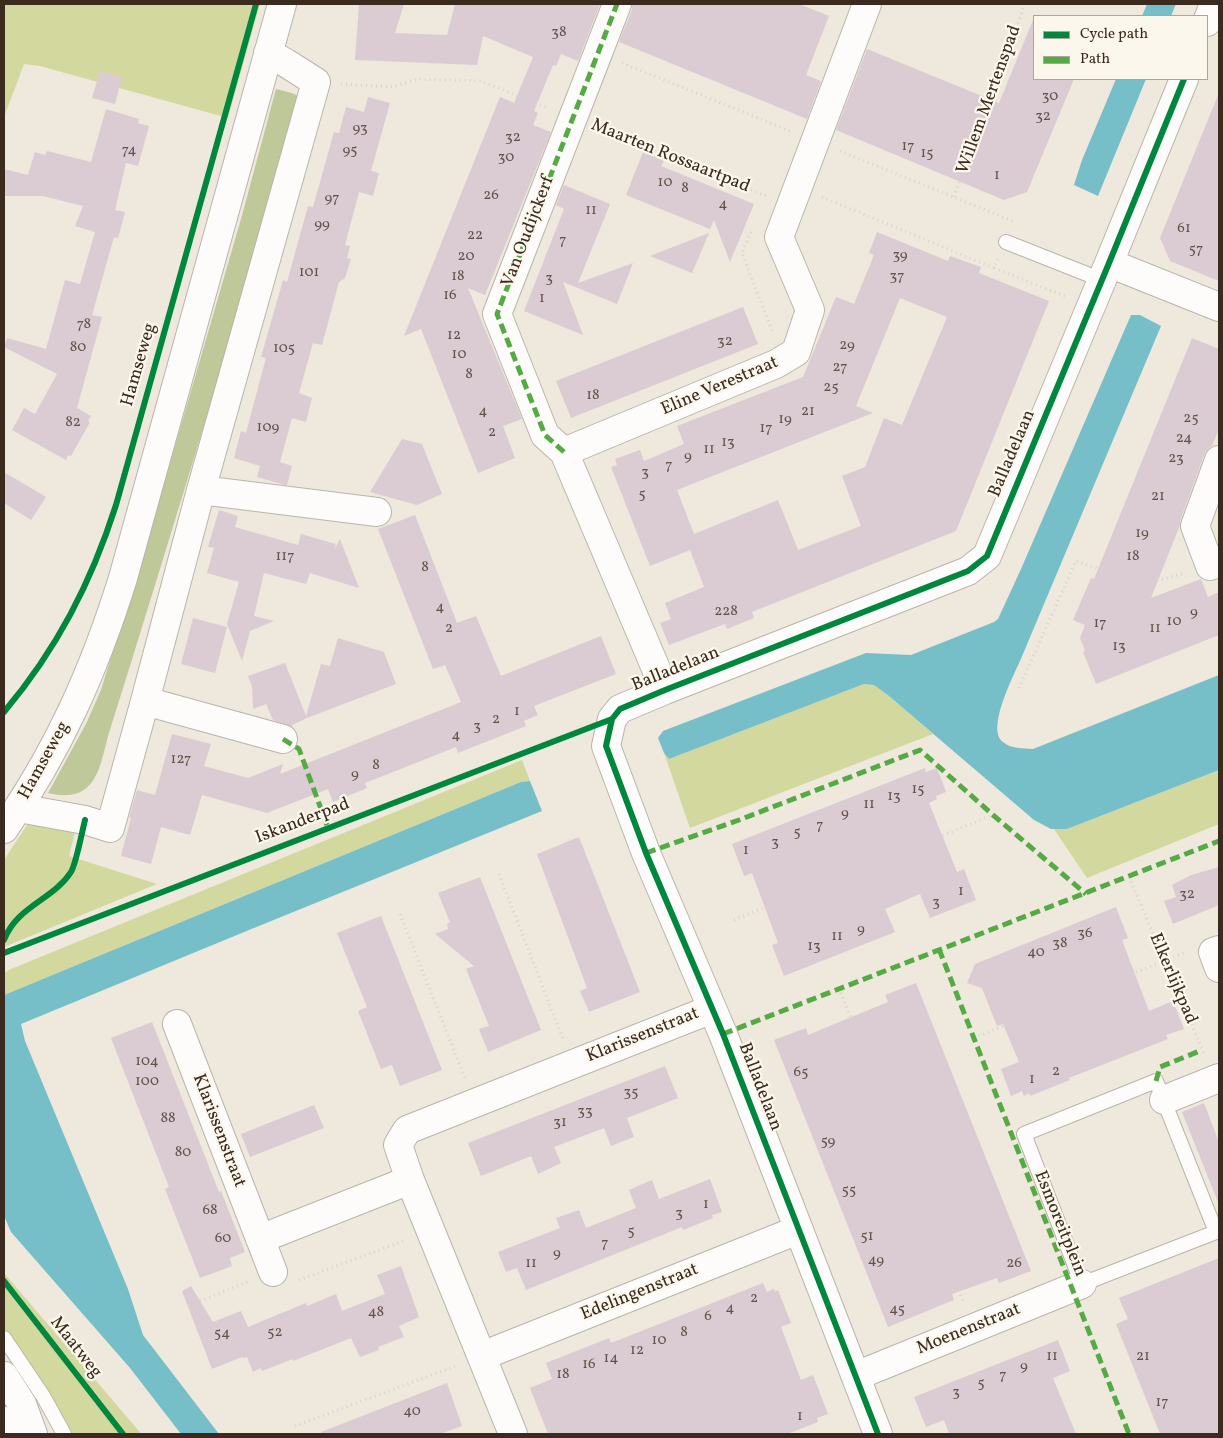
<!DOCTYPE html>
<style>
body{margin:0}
#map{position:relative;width:1223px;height:1438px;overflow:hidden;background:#efe8dc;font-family:Vollkorn,serif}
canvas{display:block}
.frame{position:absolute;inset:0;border:5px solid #3b2a1e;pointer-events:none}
.legend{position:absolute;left:1033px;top:15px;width:175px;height:65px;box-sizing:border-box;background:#fbf7ec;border:1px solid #aea59a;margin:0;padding:6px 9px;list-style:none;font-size:15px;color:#3b2a1e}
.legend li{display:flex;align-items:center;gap:10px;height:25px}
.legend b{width:25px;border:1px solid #aea59a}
</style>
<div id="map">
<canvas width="1223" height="1438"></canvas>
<div class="frame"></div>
<ul class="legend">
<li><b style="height:6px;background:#00873e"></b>Cycle path</li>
<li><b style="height:6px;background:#55ab43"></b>Path</li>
</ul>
</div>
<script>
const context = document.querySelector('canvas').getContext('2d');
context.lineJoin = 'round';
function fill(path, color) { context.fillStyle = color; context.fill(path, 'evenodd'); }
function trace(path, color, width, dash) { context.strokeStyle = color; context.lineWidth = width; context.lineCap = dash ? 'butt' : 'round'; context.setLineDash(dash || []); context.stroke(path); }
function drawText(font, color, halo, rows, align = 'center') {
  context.font = font + ' Vollkorn,serif'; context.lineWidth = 4.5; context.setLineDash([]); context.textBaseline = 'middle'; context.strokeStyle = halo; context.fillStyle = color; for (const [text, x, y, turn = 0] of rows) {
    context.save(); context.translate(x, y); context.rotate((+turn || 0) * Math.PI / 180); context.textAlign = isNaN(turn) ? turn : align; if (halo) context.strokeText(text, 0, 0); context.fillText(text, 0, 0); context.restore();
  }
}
fill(new Path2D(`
 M4 4H260L228 118 40 66 24 64 4 117Z
 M864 684 874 685 889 696 933 734 690 828 664 753 669 759Z
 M522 760 530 781 521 782 4 995V973L11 969Z
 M1219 770V824L1087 878 1054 829H1067Z
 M33 816 76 828 69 856 157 884 4 947V860Z
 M4 1273 138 1430 141 1434H70L25 1358 4 1328Z`), '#d3d89e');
fill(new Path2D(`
 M276 89 292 93 304 99C238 311 175 524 108 736 99 772 94 804 48 793L86 724 101 690 171 460 243 212Z`), '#bec898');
fill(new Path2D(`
 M1147 4H1176L1171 16H1142Z
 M1116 79H1146L1098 196 1074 185 1082 160Z
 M1131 315H1140L1161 326 1020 661C1013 677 986 729 1003 742 1011 749 1023 748 1033 749L1219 675V770L1067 829H1051L1034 820 889 696 874 685 864 684 669 759 664 753 658 738 663 731 866 653 911 655 994 622 998 619 1021 569Z
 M530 781 542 811 249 930 21 1024 25 1041 128 1289 143 1335 219 1434H181L130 1368 11 1232 4 1216V995L521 782Z`), '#76bfc8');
fill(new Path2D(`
 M359 4H404L395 33 447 35 455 4H600L578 61 561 54 556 66 553 65 534 111 538 113 533 125 551 132 485 295 468 288 522 419 503 426 515 458 478 473 421 329 404 336 500 97 514 103 533 57 483 36 477 65 355 60Z
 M632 4H799L829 16 806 75 821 81 807 119 619 42 632 10Z
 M1033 20 1034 79H1074L1027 192 1004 200 836 130 867 49 999 103Z
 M100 71 122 77 115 104 92 98Z
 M1218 95H1219V281L1170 261 1160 238Z
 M368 97 390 103 371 171 379 173 373 196 359 192 345 245 350 246 347 258 351 259 345 278 339 282 322 345 313 343 299 393 312 398 306 422 292 418 280 462 292 466 287 485H285L257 477 260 466 234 458 241 431 246 433 259 384 266 358 261 357 283 280 287 282 308 206 313 207 334 132 339 133 346 107 364 112Z
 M106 109 139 119 138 123 149 126 138 166 126 163 115 210 125 212 118 238 114 237 92 315 102 317 77 408 91 416 88 421 90 422 71 456 68 455 66 460 12 430 24 408 35 414 57 374 4 347 7 338 46 349 65 280 80 284 95 232 75 226 83 206 43 196H4V169L28 175 35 152 45 155 47 151 91 162Z
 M643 152 664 161 661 166 754 204 730 262 714 220 710 229 626 195Z
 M564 185 610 204 578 283 633 263 617 304 563 282 583 335 524 311 564 209 556 205Z
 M877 232 948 261 950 256 981 267 979 273 1049 301 956 531 752 612 754 618 727 629 725 624 669 645 660 623 671 619 665 603 704 587 690 550 650 566 611 467 617 465 615 459 640 450 644 461 684 444 677 426 803 377 836 297 854 304 874 255 869 253ZM900 298 947 317 902 425 884 418 865 467 842 476 861 526 798 550 778 500 694 534 677 490 873 413 856 406Z
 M709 233 692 273 650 256Z
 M743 307 758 344 571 418 556 381Z
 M1192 338 1219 349V429L1212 446 1209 448 1204 455 1180 521V525L1151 598 1201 579 1208 597 1219 592V635L1096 684 1083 652 1085 650 1080 638 1085 625 1073 620 1091 578 1094 579Z
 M402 439 422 444 442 494 417 505 370 492Z
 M4 472 46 497 31 520 4 503Z
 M219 510 238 516 235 527 298 545 301 534 336 544 334 550 340 539 359 588 310 573 306 584 264 573 254 616 274 621 250 631 242 661 227 624 239 582 207 573 214 548 208 547Z
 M415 515 457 623 476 616 501 676 601 636 616 674 534 706 538 715 524 721 526 726 458 753 456 747 388 774 365 783 367 788 333 802 328 789 267 813 202 795 190 835 161 827 151 864 121 856 131 818H129L137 790 155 795 172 734 211 744 204 766 248 778 283 764 280 774 461 702 445 665 433 669 378 529Z
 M193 618 227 627 215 673 181 664Z
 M338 638 384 652 396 684 307 718 292 725V727L273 720 266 704 253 709 252 686 248 676 285 663 306 716 321 664 330 666Z
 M925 768 926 772 937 768 946 792 936 796 937 799 929 803 957 872 964 869 976 900 930 918 920 894 885 909 895 932 784 976 772 945 778 943 752 873 744 876 732 844Z
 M579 837 640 992 589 1012 580 991 587 988 537 854Z
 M1219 867V905L1173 924 1164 901 1176 897 1172 885 1191 875Z
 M480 877 541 1030 488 1052 479 1029 489 1026 466 969 474 966 435 934 448 929 447 924 450 922 438 893Z
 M1116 907 1128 938 1122 940 1149 1011 1173 1001 1184 1029 1166 1035 1168 1039 1069 1078 1070 1080 1030 1096 1029 1093 1024 1096 1022 1091 1011 1096 1001 1069 1019 1062 1003 1024 997 1026 982 988 967 983 975 964Z
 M381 916 442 1070 400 1086 392 1065 381 1069 358 1011 367 1007 337 933Z
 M916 983 1031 1271 999 1283 997 1278 952 1294 954 1300 888 1327 774 1040 806 1028 808 1035 888 1002 885 995Z
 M152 1022 219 1192 221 1191 245 1252 230 1258 232 1266 200 1278 165 1189 169 1187 111 1038Z
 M665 1066 678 1098 627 1118 634 1137 611 1146 604 1128 554 1147 561 1163 538 1174 531 1156 481 1176 468 1143Z
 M1204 1103 1219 1142V1201L1218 1202 1182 1112Z
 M314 1105 324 1128 250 1157 241 1134Z
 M710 1179 722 1212 712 1215 713 1218 683 1230 682 1227 526 1290 517 1268 506 1272 498 1252 560 1228 556 1218 579 1210 586 1228 636 1208 629 1190 640 1185 652 1180 659 1199Z
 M1219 1258V1434H1160L1116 1324 1128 1319 1119 1298Z
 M401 1266 419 1317 399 1326 404 1337 378 1347 379 1350 360 1357 351 1338 293 1361V1359L262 1371 261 1368 253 1372 247 1357 243 1358 242 1357 212 1369 182 1291 191 1286 213 1322 241 1311 248 1327 306 1303 307 1306 336 1294 342 1311 385 1294 377 1275Z
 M763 1283 767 1292 774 1289 775 1292 778 1290 791 1323 781 1327 801 1380 813 1375 828 1414 817 1418 818 1422 787 1434H548L530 1388 552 1379 546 1363 609 1338 611 1343Z
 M1058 1340 1070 1371 1053 1378 1076 1434H949L944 1420 926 1427 914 1397Z
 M447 1383 462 1426 440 1434H321V1432Z`), '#daccd2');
const service = new Path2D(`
 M1006 242 1102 280
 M1156 1081 1216 1232 1082 1284 1024 1134Z
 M4 1338 43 1396 64 1434`);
const minor = new Path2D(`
 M617 4 497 314 545 435 564 452 665 690
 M1207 22 1214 4
 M1109 263 1219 307
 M564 452 776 364 796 352 810 310 779 237 867 4
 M1219 460 1195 526 1210 566 1219 563
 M201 490 377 512
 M145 701 283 739
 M19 808 85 820 110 828 145 701 201 490 316 82 286 63 268 53
 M1219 950 1213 952 1219 968
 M177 1024 273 1272
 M1164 1100 1219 1078
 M260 1239 410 1180
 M482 1356 798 1230
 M856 1376 1082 1284
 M513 1434 410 1180 398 1145 407 1130 712 1009
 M878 1434 723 1034 646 853 606 746 612 719 620 709 665 690 968 571 987 556 1109 263 1184 79`);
const tertiary = new Path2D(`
 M4 829C59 749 94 671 123 578L282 4`);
const secondary = new Path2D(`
 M4 1376 22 1404 33 1434
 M4 1421 16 1434`);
trace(service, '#bab4ab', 16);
trace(minor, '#bab4ab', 30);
trace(tertiary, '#bab4ab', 30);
trace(secondary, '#bab4ab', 30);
trace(new Path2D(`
 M622 63 790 131
 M341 84 393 87 417 79 481 81 548 108
 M598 128 766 196
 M840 151 1013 221
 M822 197 994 268
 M954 197 1025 4
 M751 232 742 253 773 333
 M998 259 994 268 1067 297
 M1019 688 1076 561 1142 585 1185 573
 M499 874 563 1039
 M1129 877 1205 1056
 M400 914 465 1078
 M734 920 993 815
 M839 988 964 1304
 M974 1038 1186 952
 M299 1280 406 1240
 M200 1301 248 1282
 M295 1426 456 1366`), '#d6d4cf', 3, [1, 4]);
trace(service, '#fdfcfa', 14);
trace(minor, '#fdfcfa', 28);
trace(tertiary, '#fdfcfa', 28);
trace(secondary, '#fdfcfa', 28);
trace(new Path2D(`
 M564 452 545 435 497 314 617 4
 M283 739 299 749 328 828
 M646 853 739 820 920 750 993 815 1086 894
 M939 949 1129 1434
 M723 1034 1219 841
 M1156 1081 1160 1067 1202 1050`), '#55ab43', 5, [10, 5]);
trace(new Path2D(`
 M4 712C57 649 91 583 116 505L256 4
 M4 940C17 906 53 900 71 872 76 864 82 832 85 820
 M4 953 612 719
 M4 1281 123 1434
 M878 1434 723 1034 646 853 606 746 612 719 620 709 665 690 968 571 987 556 1109 263 1184 79`), '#00873e', 6);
drawText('15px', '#63524b', null, [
 ["38",559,33],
 ["30",1050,97],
 ["32",1043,117],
 ["93",360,129],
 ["32",513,138],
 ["17",908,147],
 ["74",129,151],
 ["95",350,151],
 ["15",927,154],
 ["30",506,158],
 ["1",997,176],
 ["10",665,183],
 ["8",685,189],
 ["26",491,196],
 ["97",332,199],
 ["4",723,205],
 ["11",591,211],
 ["99",322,225],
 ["61",1184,229],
 ["22",475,236],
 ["7",563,241],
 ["57",1196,250],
 ["39",900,256],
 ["20",466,257],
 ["101",309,273],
 ["18",458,277],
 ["37",897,277],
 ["3",549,279],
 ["16",450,296],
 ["1",542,299],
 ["78",84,325],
 ["12",454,336],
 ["32",725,342],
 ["29",847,346],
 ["80",78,348],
 ["105",284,349],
 ["10",459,355],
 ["27",840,368],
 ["8",469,375],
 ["25",831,388],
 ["18",593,396],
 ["4",483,412],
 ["21",808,412],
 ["25",1191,419],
 ["19",785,420],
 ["82",73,423],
 ["109",268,428],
 ["17",766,429],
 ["2",492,433],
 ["24",1184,439],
 ["13",728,443],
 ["11",709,450],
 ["9",688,457],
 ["23",1176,459],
 ["7",669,466],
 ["3",645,473],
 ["5",642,495],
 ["21",1158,497],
 ["19",1142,534],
 ["117",285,557],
 ["18",1133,557],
 ["8",425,568],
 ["4",440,608],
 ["228",726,612],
 ["9",1194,613],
 ["10",1174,622],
 ["17",1100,624],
 ["2",449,629],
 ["11",1155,629],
 ["13",1119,647],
 ["1",517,712],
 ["2",496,720],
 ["3",477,727],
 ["4",456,736],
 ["127",181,760],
 ["8",376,766],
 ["9",355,775],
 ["15",918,790],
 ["13",894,797],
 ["11",869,805],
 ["9",845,814],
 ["7",820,826],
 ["5",797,833],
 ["3",775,843],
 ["1",746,851],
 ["1",961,892],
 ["32",1187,895],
 ["3",936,903],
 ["9",861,930],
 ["36",1085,934],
 ["11",837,937],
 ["38",1060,944],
 ["13",814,947],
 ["40",1036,953],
 ["104",147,1062],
 ["2",1056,1072],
 ["65",801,1073],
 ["1",1032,1080],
 ["100",147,1082],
 ["35",631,1093],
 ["33",585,1112],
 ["88",168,1119],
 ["31",560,1123],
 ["59",828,1142],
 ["80",183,1153],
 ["55",849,1191],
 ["1",706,1205],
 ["68",210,1211],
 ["3",679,1214],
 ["5",631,1232],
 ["51",867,1237],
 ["60",223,1239],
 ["7",605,1244],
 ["9",557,1254],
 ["49",876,1261],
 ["11",531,1264],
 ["26",1014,1264],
 ["2",754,1299],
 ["4",730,1309],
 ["45",897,1310],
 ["48",376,1313],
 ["6",708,1317],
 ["52",275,1333],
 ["8",684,1333],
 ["54",222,1334],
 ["10",659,1341],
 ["12",637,1351],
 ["11",1052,1357],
 ["21",1143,1357],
 ["14",611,1359],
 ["16",589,1365],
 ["9",1024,1367],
 ["18",563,1375],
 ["7",1003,1376],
 ["5",981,1384],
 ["3",956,1393],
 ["17",1162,1403],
 ["40",412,1412],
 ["1",800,1417]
]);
drawText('18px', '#3b2a1e', '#fbf7ec', [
 ["Willem Mertenspad",990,100,-70],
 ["Maarten Rossaartpad",670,157,22],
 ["Van Oudijckerf",529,232,-69],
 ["Hamseweg",140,365,-74],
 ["Eline Verestraat",720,387,-23],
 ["Balladelaan",1013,454,-67],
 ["Balladelaan",676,670,-22],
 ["Hamseweg",45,761,-61],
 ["Iskanderpad",303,822,-21],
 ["Elkerlijkpad",1172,979,67],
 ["Klarissenstraat",643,1036,-22],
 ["Balladelaan",759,1087,69],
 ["Klarissenstraat",218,1131,69],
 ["Esmoreitplein",1059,1224,68],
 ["Edelingenstraat",640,1293,-22],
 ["Moenenstraat",969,1330,-22],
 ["Maatweg",75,1348,52]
]);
</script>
